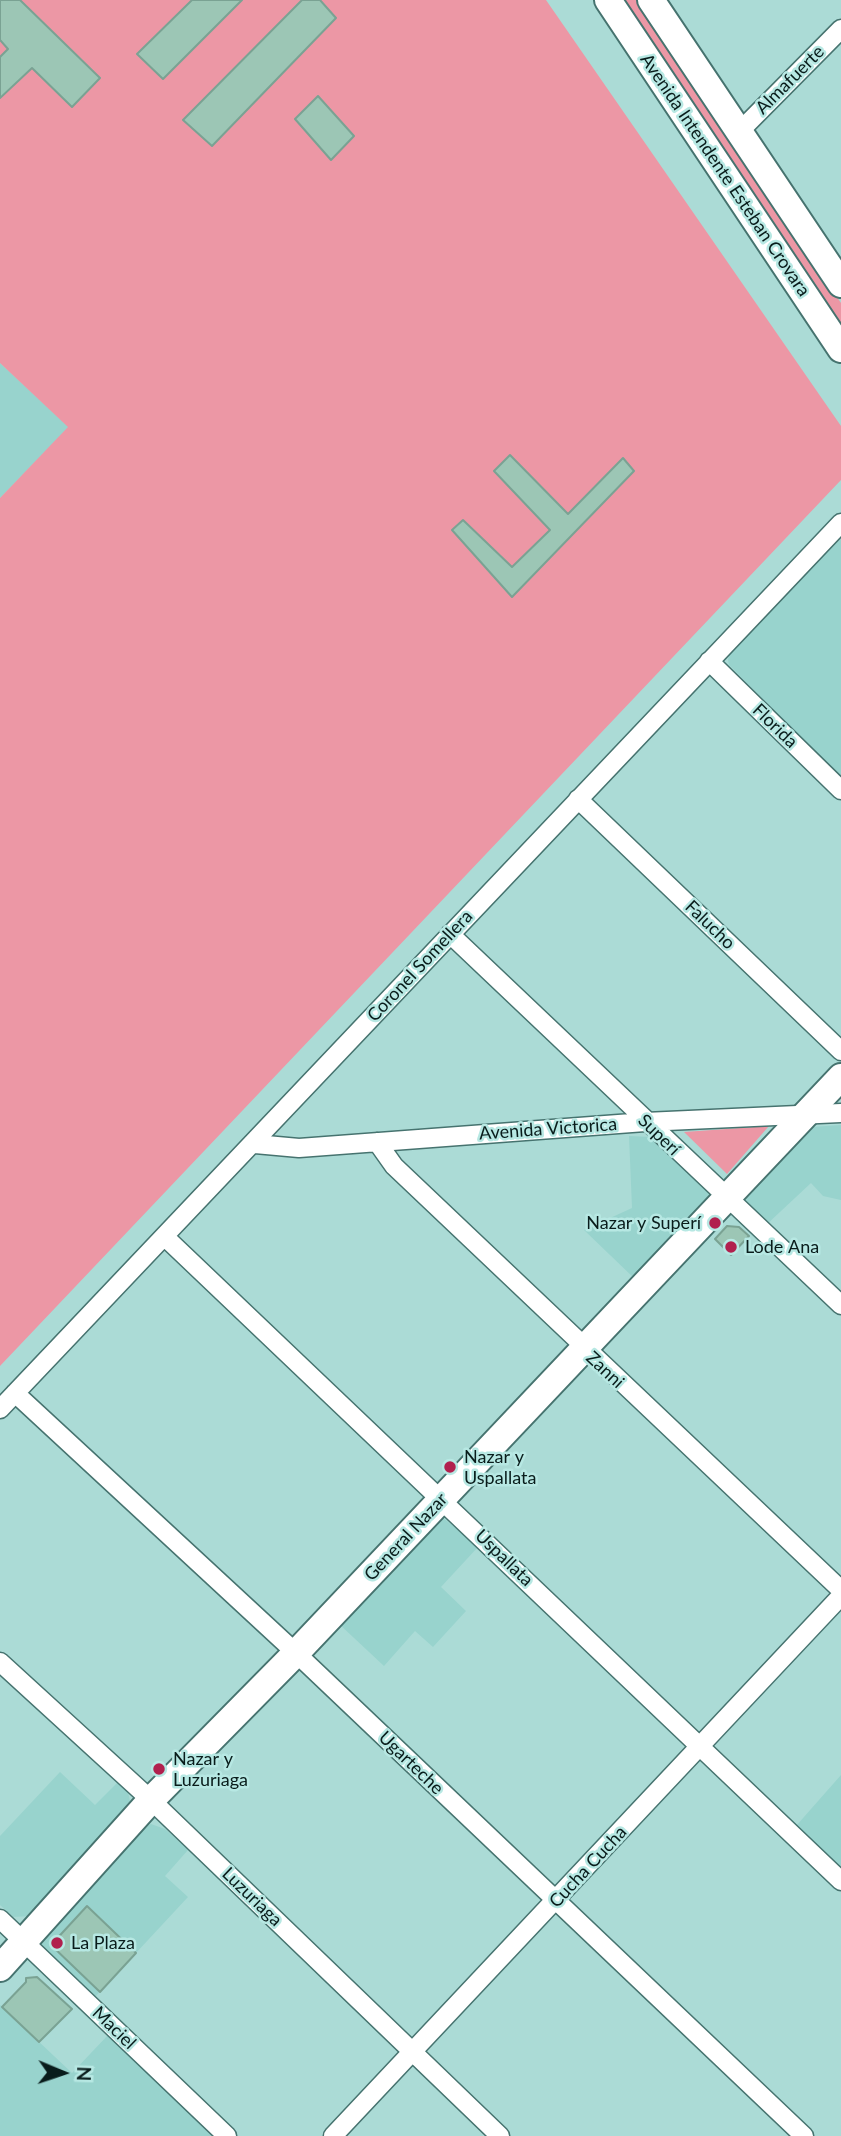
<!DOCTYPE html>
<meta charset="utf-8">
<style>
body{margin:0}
#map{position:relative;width:841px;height:2136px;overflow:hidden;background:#abdbd6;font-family:Lato,sans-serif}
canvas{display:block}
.north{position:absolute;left:28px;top:2038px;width:70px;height:70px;-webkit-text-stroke:5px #b7e8e3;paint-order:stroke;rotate:92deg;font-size:19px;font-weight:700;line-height:28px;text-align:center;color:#091c1b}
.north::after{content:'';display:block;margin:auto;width:24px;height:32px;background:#091c1b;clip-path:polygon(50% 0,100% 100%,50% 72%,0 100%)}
</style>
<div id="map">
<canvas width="841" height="2136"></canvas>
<div class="north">N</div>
</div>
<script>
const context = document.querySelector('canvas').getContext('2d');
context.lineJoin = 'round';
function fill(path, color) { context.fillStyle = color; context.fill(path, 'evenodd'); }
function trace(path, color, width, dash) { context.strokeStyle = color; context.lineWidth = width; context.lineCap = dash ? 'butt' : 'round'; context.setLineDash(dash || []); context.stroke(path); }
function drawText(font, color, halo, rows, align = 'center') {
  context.font = font + ' Lato,sans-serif'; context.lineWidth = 5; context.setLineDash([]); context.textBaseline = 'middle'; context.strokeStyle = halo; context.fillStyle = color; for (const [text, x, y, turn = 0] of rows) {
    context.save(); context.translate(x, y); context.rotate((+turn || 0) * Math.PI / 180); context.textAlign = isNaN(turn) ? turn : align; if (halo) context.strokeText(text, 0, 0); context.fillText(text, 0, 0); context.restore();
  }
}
fill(new Path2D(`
 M0 363 69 427 0 498Z
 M841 538V778L729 665 728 660 730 651Z
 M841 1125V1200L823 1196 811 1183 765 1226 742 1205 743 1190 811 1127Z
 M629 1136 652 1137 707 1188 709 1194V1202L636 1280 584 1230 632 1208Z
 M441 1516 478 1547 441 1587 466 1611 433 1647 415 1631 384 1666 338 1623Z
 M60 1772 95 1805 118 1782 128 1792 131 1806 32 1916 13 1917 0 1905V1836Z
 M841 1775V1869L796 1826Z
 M151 1824 165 1829 188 1850 165 1876 188 1897 95 1997 42 1947 40 1940 144 1827Z
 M0 2005 72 2073 109 2034 218 2136H0Z`), '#98d3cd');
fill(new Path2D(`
 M0 0H546L841 426V480L0 1366V498L68 427 0 363Z
 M617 0H636L841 303V339Z
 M769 1126 727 1174 684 1132Z`), '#ec97a5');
const building = new Path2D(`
 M0 0H20L100 78 72 107 32 68 0 98V57L8 49 0 40Z
 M192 0H242L163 79 137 54Z
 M302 0H320L336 18 212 146 183 120Z
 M318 96 354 136 331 160 295 119Z
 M510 455 568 514 623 458 634 471 512 597 452 530 463 520 512 567 550 530 494 471Z
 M727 1226 739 1227 749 1236 731 1255 715 1239Z
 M87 1906 136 1953 100 1992 51 1945Z
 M37 1977 72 2009 39 2042 2 2007 26 1982V1978Z`);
fill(building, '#9cc6b5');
trace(building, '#7aa293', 2);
const street = new Path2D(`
 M740 131 841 29
 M709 661 841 790
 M578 799 841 1051
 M450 934 841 1305
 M377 1142 394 1166 841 1590
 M255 1144 299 1148 645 1122 841 1113
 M165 1237 841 1881
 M15 1393 296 1653 804 2136
 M0 1409 841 523
 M0 1662 151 1800 500 2136
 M0 1919 227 2136
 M333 2136 841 1596`);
const secondary = new Path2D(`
 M608 0 841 349
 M651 0 841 284
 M0 1968 151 1800 296 1653 841 1077`);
trace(street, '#46736f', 21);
trace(secondary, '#46736f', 30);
trace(street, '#fff', 18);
trace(secondary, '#fff', 26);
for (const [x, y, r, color] of [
 [715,1223,7,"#b1204e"],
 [731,1247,7,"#b1204e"],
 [450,1467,7,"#b1204e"],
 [159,1769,7,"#b1204e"],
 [57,1943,7,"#b1204e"]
]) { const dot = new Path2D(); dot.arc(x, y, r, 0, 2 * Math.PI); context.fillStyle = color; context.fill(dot); trace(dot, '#b7e8e3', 2.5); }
drawText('18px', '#091c1b', '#b7e8e3', [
 ["Almafuerte",790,80,-45],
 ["Avenida Intendente Esteban Crovara",725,175,56],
 ["Florida",775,726,44],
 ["Falucho",710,925,44],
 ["Coronel Somellera",420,966,-47],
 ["Avenida Victorica",548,1129,-4],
 ["Superí",659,1135,44],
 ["Zanni",605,1370,43],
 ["General Nazar",406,1537,-47],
 ["Uspallata",504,1558,44],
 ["Ugarteche",411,1763,44],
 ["Cucha Cucha",588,1867,-47],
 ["Luzuriaga",252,1897,44],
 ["Maciel",114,2028,44]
]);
drawText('18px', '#091c1b', '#b7e8e3', [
 ["Nazar y Superí",701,1223,"right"],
 ["Lode Ana",745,1247],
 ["Nazar y",464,1457],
 ["Uspallata",464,1478],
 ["Nazar y",173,1759],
 ["Luzuriaga",173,1780],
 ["La Plaza",71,1943]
], 'left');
</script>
